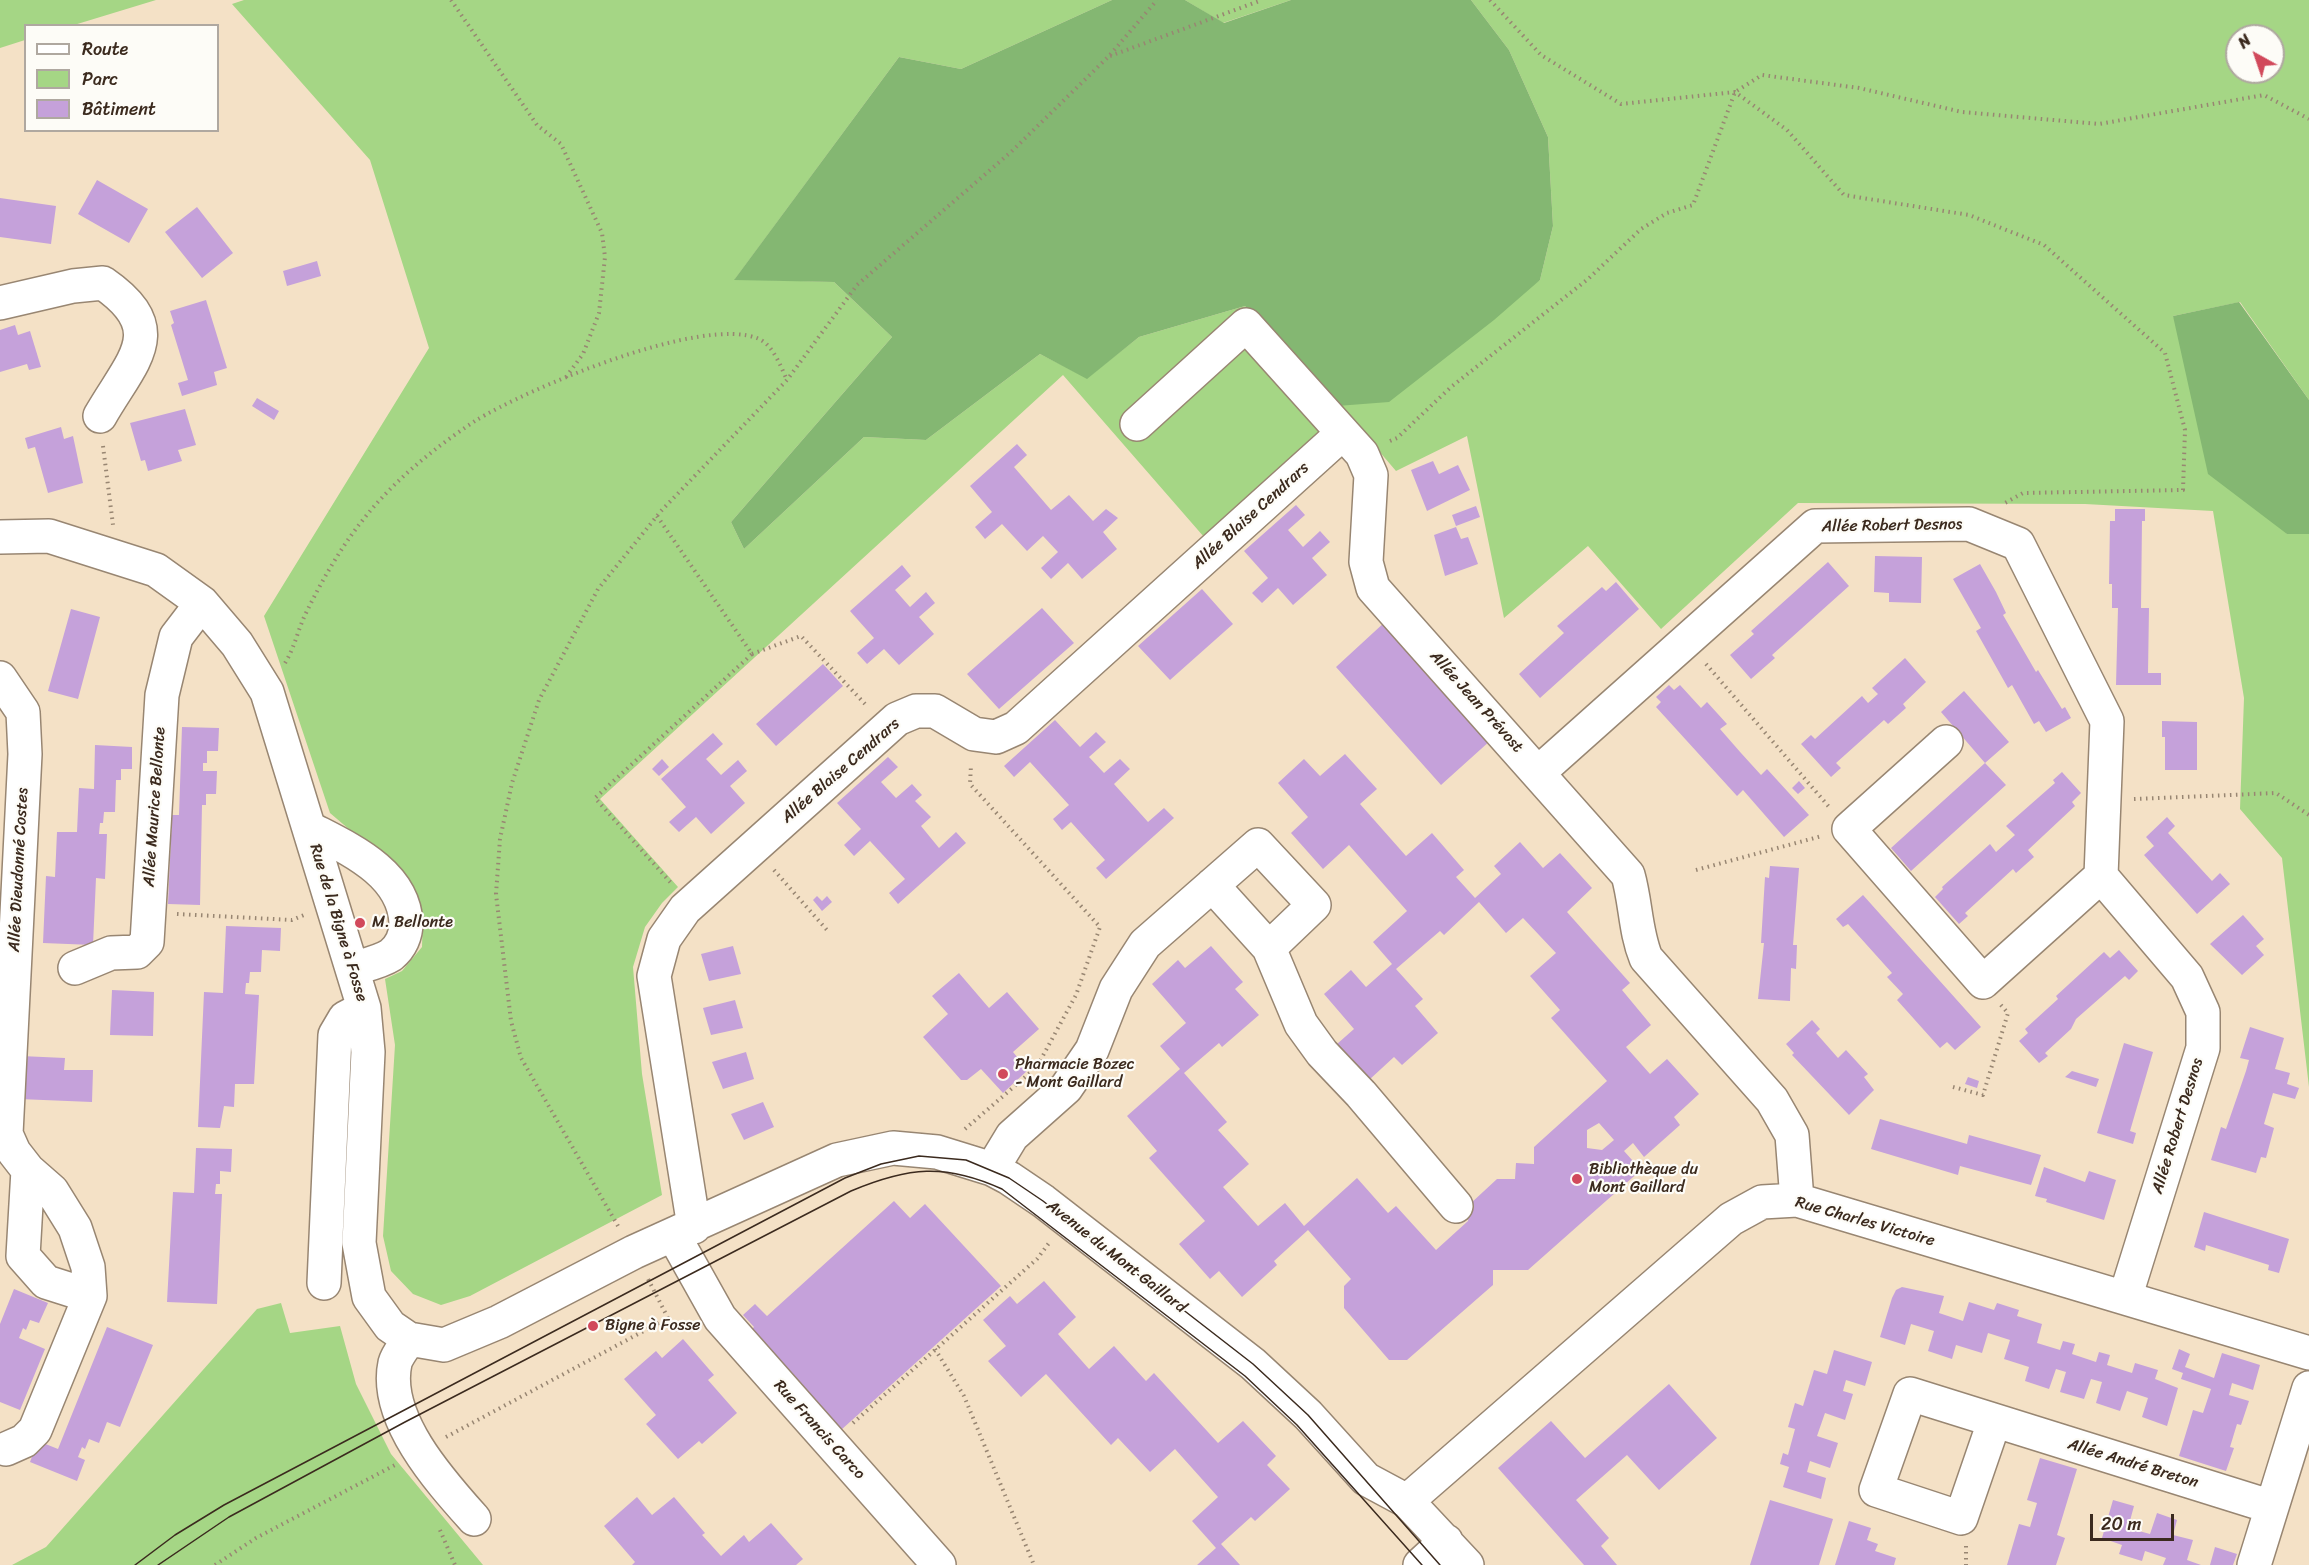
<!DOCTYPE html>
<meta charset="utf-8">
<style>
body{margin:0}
#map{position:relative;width:2309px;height:1565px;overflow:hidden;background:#f4e1c6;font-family:Sriracha,sans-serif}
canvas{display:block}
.legend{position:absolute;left:24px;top:24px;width:195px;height:108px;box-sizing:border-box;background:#fdfcf7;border:2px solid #afa8a0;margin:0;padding:8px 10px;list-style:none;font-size:18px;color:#3b2a1e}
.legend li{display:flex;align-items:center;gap:12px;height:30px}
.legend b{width:30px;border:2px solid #afa8a0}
.north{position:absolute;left:2225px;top:24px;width:60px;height:60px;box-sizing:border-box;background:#fdfcf7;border:2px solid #afa8a0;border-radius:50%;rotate:320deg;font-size:16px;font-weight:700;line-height:24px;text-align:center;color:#3b2a1e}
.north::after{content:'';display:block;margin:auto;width:21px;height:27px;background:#d1495b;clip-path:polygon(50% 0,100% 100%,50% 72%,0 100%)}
.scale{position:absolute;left:2090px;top:1514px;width:84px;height:27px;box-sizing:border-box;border:3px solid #3b2a1e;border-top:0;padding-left:8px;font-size:18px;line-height:21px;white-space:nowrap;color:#3b2a1e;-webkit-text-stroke:4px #fdfcf7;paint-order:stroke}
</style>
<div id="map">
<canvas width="2309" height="1565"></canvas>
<ul class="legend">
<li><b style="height:8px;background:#fff"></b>Route</li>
<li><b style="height:16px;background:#a5d685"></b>Parc</li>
<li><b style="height:16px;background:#c5a1da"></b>Bâtiment</li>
</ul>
<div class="north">N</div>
<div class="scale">20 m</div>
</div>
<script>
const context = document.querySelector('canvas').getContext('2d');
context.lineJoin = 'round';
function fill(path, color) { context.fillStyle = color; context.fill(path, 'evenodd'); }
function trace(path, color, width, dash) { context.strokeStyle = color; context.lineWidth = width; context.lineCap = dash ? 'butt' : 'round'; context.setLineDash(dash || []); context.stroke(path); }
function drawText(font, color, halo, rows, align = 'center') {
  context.font = font + ' Sriracha,sans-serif'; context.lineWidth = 4.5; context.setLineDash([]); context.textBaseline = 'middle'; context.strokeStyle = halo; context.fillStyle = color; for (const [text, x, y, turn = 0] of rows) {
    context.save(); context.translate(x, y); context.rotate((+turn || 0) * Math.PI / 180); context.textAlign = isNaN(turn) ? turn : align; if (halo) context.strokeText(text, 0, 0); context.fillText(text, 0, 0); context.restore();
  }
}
fill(new Path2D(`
 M0 0H156L74 25 26 26 25 40 0 48Z
 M244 0H1112L961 69 899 57 735 279 834 282 892 337 731 522 744 549 864 437 926 440 1040 354 1087 378 1139 337 1245 306 1337 405 1540 280 1553 226 1548 137 1509 50 1471 0H2309V400L2240 302 2173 316 2287 534H2309V1087L2282 858 2240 809 2244 698 2213 511 2085 504 1798 503 1661 629 1588 546 1504 618 1467 436 1396 471 1349 416 1204 537 1063 375 600 799 678 887 662 903 645 927 633 967 642 1074 662 1195 470 1296 441 1305 413 1294 391 1271 383 1236 395 1045 385 979 402 971 422 947 423 915 404 876 330 813 264 616 429 348 370 160 232 4ZM2237 36H2273V72H2237Z
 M1185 0H1291L1223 23Z
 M281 1303 290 1333 340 1326 356 1384 391 1454 483 1565H12L46 1547 257 1309Z`), '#a5d685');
fill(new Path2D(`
 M1112 0H1185L1224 23 1291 0H1471L1509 50 1548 137 1553 226 1540 280 1494 320 1389 402 1337 406 1245 306 1139 337 1087 379 1040 354 926 440 864 437 744 549 731 522 892 337 834 282 734 280 899 57 961 69Z
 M2239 302 2309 400V534H2287L2208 474 2173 316Z`), '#84b772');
fill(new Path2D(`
 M97 180 148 209 129 243 78 214Z
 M0 198 56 206 51 244 0 237Z
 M197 207 233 253 202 278 165 232Z
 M317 261 321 276 287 286 283 271Z
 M206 300 227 368 214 372 217 385 182 396 178 383 188 380 171 325 174 323 170 311Z
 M15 325 18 335 30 331 41 367 29 370 27 364 0 372V330Z
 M257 398 279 411 274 420 252 406Z
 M185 409 196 445 178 450 182 461 148 471 145 460 141 461 130 423Z
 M61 427 64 439 73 436 83 483 48 493 35 447 28 449 25 438Z
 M1017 444 1027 455 1014 467 1051 510 1069 495 1093 521 1106 509 1118 518 1103 532 1117 549 1082 579 1068 563 1051 579 1041 568 1058 552 1043 536 1027 551 1002 524 985 539 975 527 992 512 970 486Z
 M1433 461 1439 474 1458 465 1470 490 1427 511 1411 470Z
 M1296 505 1305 515 1288 530 1303 547 1320 531 1330 542 1312 558 1327 575 1293 605 1278 588 1262 603 1252 593 1268 578 1244 551Z
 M1476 506 1480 517 1456 526 1452 515Z
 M2115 509H2145V521H2142L2141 608H2149L2148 673H2161V685H2116L2118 608H2112V584H2109L2110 521H2115Z
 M1456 527 1461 539 1468 537 1478 564 1445 576 1434 535Z
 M1875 556 1922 557 1921 603 1889 602V593L1874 592Z
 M1828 562 1849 586 1772 655 1775 658 1751 679 1730 655 1754 634 1751 631Z
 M1980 564 1996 592 2006 613 2003 615 2036 672 2038 670 2062 709 2065 707 2071 718 2046 732 2039 721 2034 724 2012 685 2008 688 1976 631 1981 628 1953 579Z
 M902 565 911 576 895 590 910 607 926 592 935 603 919 617 934 634 899 665 884 649 867 664 857 653 874 638 850 611Z
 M1616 582 1639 609 1540 698 1519 674 1564 633 1557 626 1602 587 1606 591Z
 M1202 589 1233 624 1170 680 1138 646Z
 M1042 608 1074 643 999 709 967 674Z
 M71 609 100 617 78 699 48 691Z
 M1386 621 1491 740 1441 785 1336 667Z
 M1905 658 1926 682 1903 704 1906 708 1888 724 1884 720 1836 763 1841 768 1831 777 1801 744 1811 735 1815 739 1862 696 1868 703 1878 694 1872 688Z
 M823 664 843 686 776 746 756 724Z
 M1669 685 1674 690 1680 685 1701 708 1707 702 1727 724 1720 729 1741 753 1761 775 1767 769 1809 815 1784 837 1743 790 1737 796 1656 707 1661 702 1656 697Z
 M1964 691 2009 742 1985 763 2006 785 1911 871 1891 848 1985 763 1941 712Z
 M1055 720 1080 747 1096 732 1106 742 1089 757 1104 773 1120 759 1130 769 1114 784 1148 822 1164 808 1174 818 1106 879 1096 868 1105 860 1071 822 1062 830 1053 819 1069 805 1030 762 1014 777 1004 766Z
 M2162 721 2197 722V770H2165V737H2162Z
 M182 727 219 728 218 751H207V763H203V771H217L216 794H206V805H202L200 905 168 904 172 815H179Z
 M713 733 723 744 706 759 721 775 738 760 747 771 730 786 745 803 711 834 696 817 679 832 669 822 686 807 661 779Z
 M95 745 132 747V769H121V780H116L115 812H104L103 823H100L99 834H107L105 879 96 878 93 945 43 943 46 876 55 877 57 832H77L79 788 94 789Z
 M1345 754 1377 789 1360 804 1406 856 1432 833 1464 870 1456 877 1475 898 1501 874 1494 866 1520 842 1543 868 1560 853 1592 888 1567 912 1630 983 1622 990 1651 1025 1626 1047 1650 1074 1667 1059 1699 1094 1674 1117 1680 1125 1644 1157 1633 1143 1624 1151 1641 1170 1528 1270H1493V1285L1407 1360H1389L1344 1308V1286L1351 1279 1308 1230 1274 1261 1277 1265 1242 1297 1219 1271 1210 1279 1179 1244 1205 1221 1149 1158 1157 1151 1127 1116 1180 1069 1160 1046 1186 1023 1152 984 1178 960 1185 968 1211 946 1243 982 1235 989 1259 1015 1222 1047 1219 1043 1184 1073 1227 1122 1218 1130 1249 1164 1223 1187 1258 1226 1285 1203 1304 1226 1357 1178 1388 1213 1396 1206 1436 1250 1468 1221 1470 1204 1497 1179H1515L1516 1163 1534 1164V1147L1607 1081 1551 1018 1560 1010 1530 976 1556 953 1523 918 1506 933 1479 902 1444 935 1440 931 1396 969 1423 999 1415 1006 1438 1033 1402 1065 1394 1057 1369 1080 1337 1044 1354 1029 1324 994 1351 970 1366 987 1392 964 1373 942 1407 911 1349 845 1323 869 1291 833 1308 817 1278 783 1304 759 1320 776ZM1599 1123 1614 1140 1602 1150 1587 1148V1130Z
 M888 757 898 767 881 782 896 798 912 784 922 795 915 801 931 817 921 826 939 848 956 832 966 843 898 904 889 893 905 879 870 841 854 856 844 845 861 829 837 803Z
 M662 759 669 767 659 776 652 769Z
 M2062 772 2081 793 2072 802 2075 806 2028 850 2034 857 2016 873 2013 869 1965 913 1968 916 1959 924 1935 897 1943 889 1942 887 1990 844 1996 852 2015 835 2006 826 2055 783 2053 780Z
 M1799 781 1805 788 1798 794 1792 788Z
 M2167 817 2175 826 2168 833 2212 881 2220 873 2230 884 2197 914 2144 855 2154 846 2146 837Z
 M1770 866 1799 868 1793 945H1797L1796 969 1791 968 1790 1001 1758 999 1764 943H1761L1765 877 1769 878Z
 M1863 895 1981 1027 1955 1050 1947 1042 1940 1048 1897 1000 1903 994 1887 977 1892 973 1848 924 1843 927 1836 919Z
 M817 896 822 901 827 896 832 902 822 911 813 900Z
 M2243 915 2264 939 2256 946 2264 955 2242 975 2210 944Z
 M226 926 281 928 280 951 262 950 261 972H250L249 983H246L245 994 259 995 254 1084H235L234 1107 224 1106 220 1128 198 1127 204 992 223 993Z
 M733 946 741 974 709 981 701 954Z
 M2119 950 2138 971 2129 980 2125 976 2076 1019 2071 1029 2045 1053 2048 1056 2039 1063 2019 1041 2028 1033 2025 1029 2058 999 2056 996 2104 952 2110 958Z
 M959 973 989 1008 1007 992 1039 1029 1013 1052 1028 1070 1003 1093 981 1069 967 1080H961L923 1037 948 1014 932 996Z
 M112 990 154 992 153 1036 110 1035Z
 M735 1000 743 1028 711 1035 703 1008Z
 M1812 1020 1820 1029 1816 1033 1838 1058 1846 1050 1868 1074 1864 1077 1874 1090 1849 1115 1792 1055 1794 1053 1786 1044Z
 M2250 1027 2284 1038 2275 1069 2290 1073 2287 1084 2299 1088 2295 1099 2273 1093 2264 1124 2274 1128 2266 1158 2261 1157 2256 1173 2211 1160 2221 1127 2226 1129 2246 1071 2249 1060 2240 1058Z
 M2124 1043 2153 1052 2130 1131 2136 1133 2133 1144 2097 1133Z
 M746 1052 754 1079 723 1089 712 1062Z
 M21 1056 65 1058 64 1070H93L92 1102 19 1099Z
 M2072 1071 2099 1079 2096 1087 2065 1077Z
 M1968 1077 1979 1081 1977 1088 1965 1084Z
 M763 1102 774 1127 744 1140 731 1114Z
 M1880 1119 1967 1144 1969 1135 2041 1155 2031 1185 1960 1166 1958 1175 1871 1149Z
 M196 1148 232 1149 231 1172 220 1171V1184H216L215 1194H222L217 1304 167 1302 173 1192 194 1193Z
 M2044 1167 2085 1182 2089 1171 2116 1180 2104 1220 2046 1202 2047 1199 2035 1196Z
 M894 1201 910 1218 925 1204 1001 1286 841 1430 751 1330 754 1327 743 1315 755 1304 767 1316Z
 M2204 1212 2289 1239 2279 1273 2268 1270 2269 1265 2206 1245 2205 1251 2194 1247Z
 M1044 1281 1076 1317 1058 1334 1089 1369 1114 1346 1146 1381 1154 1373 1218 1443 1243 1421 1276 1456 1267 1465 1290 1489 1255 1521 1251 1517 1221 1544 1240 1565H1197L1216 1548 1192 1521 1218 1497 1175 1449 1150 1472 1118 1438 1111 1445 1046 1374 1021 1397 988 1361 1006 1346 983 1320 1010 1296 1017 1304Z
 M1902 1287 1944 1296 1939 1313 1963 1321 1969 1302 1994 1310 1997 1303 2019 1310 2017 1316 2042 1324 2037 1343 2060 1350 2063 1341 2075 1344 2072 1354 2096 1362 2099 1352 2110 1355 2107 1365 2132 1373 2135 1363 2158 1370 2155 1379 2178 1388 2167 1426 2142 1417 2148 1398 2127 1391 2120 1411 2096 1403 2102 1382 2091 1379 2084 1399 2060 1392 2066 1372 2056 1369 2049 1389 2025 1381 2029 1367 2004 1359 2010 1340 1988 1333 1982 1353 1956 1345 1952 1359 1928 1351 1934 1331 1911 1324 1905 1345 1880 1337 1892 1298 1896 1290Z
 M14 1289 48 1303 39 1323 30 1320 26 1330 23 1328 19 1338 45 1349 20 1410 0 1402V1324Z
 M107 1327 153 1345 120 1427 107 1422 99 1443 89 1439 85 1449 82 1447 78 1457 85 1460 77 1481 30 1462 38 1441 58 1449Z
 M683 1339 714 1375 708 1380 737 1413 702 1444 699 1441 678 1459 646 1424 656 1415 624 1379 656 1351 662 1358Z
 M2179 1349 2190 1354 2185 1367 2214 1378 2222 1353 2260 1365 2253 1390 2232 1383 2229 1395 2249 1401 2241 1425 2237 1424 2230 1447 2234 1448 2226 1471 2179 1456 2193 1410 2203 1413 2211 1389 2181 1379 2183 1373 2172 1369Z
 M1834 1350 1872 1362 1865 1386 1846 1380 1843 1391 1853 1394 1845 1420 1825 1413 1817 1436 1838 1443 1830 1468 1810 1461 1807 1472 1826 1478 1821 1499 1783 1487 1789 1467 1780 1464 1783 1453 1788 1455 1795 1429 1788 1427 1795 1403 1803 1406 1814 1370 1827 1374Z
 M1669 1384 1717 1438 1659 1490 1627 1455 1576 1500 1609 1538 1601 1546 1617 1565H1584L1498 1468 1551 1421 1585 1458Z
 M2040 1458 2077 1469 2057 1535 2065 1538 2056 1565H2007L2019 1524 2030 1527 2037 1503 2027 1500Z
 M637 1497 652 1515 674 1497 705 1533 702 1535 721 1556 744 1535 749 1542 771 1523 803 1559 796 1565H632L635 1562 604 1526Z
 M1770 1500 1833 1519 1819 1565H1750Z
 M2113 1500 2134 1506 2128 1528 2150 1534 2157 1513 2177 1520 2173 1535 2193 1540 2187 1560 2201 1565H2163L2166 1558 2145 1551 2142 1561 2119 1554 2122 1545 2102 1538Z
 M1849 1521 1871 1528 1867 1540 1878 1544 1875 1551 1896 1558 1894 1565H1835Z
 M2215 1547 2237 1554 2233 1565H2210Z`), '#c5a1da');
const minor = new Path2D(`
 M0 303 73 286 103 283C171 330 132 360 100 416
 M1137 424 1246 325 1362 454 1371 475 1366 562 1373 588 1628 875C1636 903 1635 931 1646 958L1772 1100 1792 1135 1797 1200
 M0 537 49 536 156 570 202 603 237 644 267 692 364 1008 368 1052 359 1243 369 1297 390 1326 409 1339 444 1345 499 1322 634 1252 837 1160 893 1148 937 1152 992 1169 1009 1178 1043 1201 1253 1364 1308 1415 1366 1479 1407 1501 1467 1565
 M0 678 23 712 25 754 6 1134 14 1152 28 1170 52 1191 75 1228 88 1267 90 1296 35 1430 24 1441 6 1449
 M1946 742 1849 829 1983 982 2101 876 2187 977 2203 1012V1048L2125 1298
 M1539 772 1815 526 1969 524 2018 544 2107 721 2101 876
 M309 828C347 848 404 872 406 923 406 935 401 947 391 955 380 962 365 965 352 969
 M1212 885 1269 948
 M75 968 111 953 137 952 147 942 162 695 176 637 202 603
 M992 1169 1012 1136 1066 1088 1092 1050 1116 989 1145 944 1258 845 1314 905 1269 948 1301 1024 1322 1053 1361 1094 1456 1206
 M28 1170 23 1256 46 1282 90 1296
 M694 1227 654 976 664 939 685 909 897 719 916 711H935L974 734 996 737 1016 728 1343 433
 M674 1236 720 1318 939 1565
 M324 1283 335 1035 345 1018 364 1008
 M409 1339C405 1346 397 1355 395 1363 383 1418 440 1481 474 1519
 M1994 1422 1961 1518 1876 1490 1910 1394 2272 1507
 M1407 1501 1731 1219 1762 1202 1797 1200 2309 1353
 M1420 1565 1446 1541
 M2254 1565 2309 1388`);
trace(minor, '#988672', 36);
trace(new Path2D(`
 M451 0 537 125 561 144 602 233 605 257 599 313 583 354 566 377
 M1490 0 1541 55 1621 104 1735 92 1787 130 1844 195 1969 215 2044 245 2165 353 2185 430 2183 490 2023 493 2003 504
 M1110 56 1262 0
 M1390 441 1397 438 1451 387 1588 279 1641 229 1667 213 1693 205 1735 92 1762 75 1859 88 1962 112 2099 124 2264 95 2309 119
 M103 446 113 525
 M657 516 752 654 595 798 671 883
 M752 654 801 636 866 705
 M285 663C295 647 298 629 306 613 325 574 348 535 378 502 406 471 440 444 475 421 527 389 703 314 759 339 773 345 781 367 787 380
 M1706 664 1830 808
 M2134 799 2276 793 2309 815
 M774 870 827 930
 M1696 870 1822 836
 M177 914 292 920 304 915
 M1953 1087 1983 1095 2008 1013 2000 1004
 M965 1129 1031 1072 1040 1061 1076 995 1100 927 970 784 971 765
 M618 1226 521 1058 511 1021 496 894 500 839 512 783 539 700 598 589 661 511 787 380 857 285 1011 152 1109 56 1157 0
 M935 1349 964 1396 1034 1565
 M853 1423 1037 1259 1049 1243
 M446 1437 668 1318 648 1279
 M440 1530 455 1565
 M1966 1546V1565
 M215 1565 256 1538 395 1465`), '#988672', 4, [1.5, 4.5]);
trace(minor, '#fff', 33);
trace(new Path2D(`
 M135 1565 175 1535 224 1505 845 1178 881 1164 919 1156 966 1160 1009 1178 1043 1201 1253 1364 1308 1415 1440 1565
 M158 1565 229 1517 405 1422 851 1191C908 1167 945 1163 1002 1189L1245 1376 1297 1425 1422 1565`), '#3b2a1e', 1.5);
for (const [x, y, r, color] of [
 [360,923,6,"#d1495b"],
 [1003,1074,6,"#d1495b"],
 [1577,1179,6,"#d1495b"],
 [593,1326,6,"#d1495b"]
]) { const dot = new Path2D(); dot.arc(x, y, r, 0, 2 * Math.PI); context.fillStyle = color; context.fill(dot); trace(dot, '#fdfcf7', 2); }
drawText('16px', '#3b2a1e', '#fdfcf7', [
 ["Allée Blaise Cendrars",1251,516,-42],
 ["Allée Robert Desnos",1892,526,-1],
 ["Allée Jean Prévost",1476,702,48],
 ["Allée Blaise Cendrars",841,771,-41],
 ["Allée Maurice Bellonte",155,807,-86],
 ["Allée Dieudonné Costes",19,870,-87],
 ["Rue de la Bigne à Fosse",338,923,73],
 ["Allée Robert Desnos",2178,1126,-73],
 ["Rue Charles Victoire",1865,1222,16],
 ["Avenue du Mont Gaillard",1116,1257,38],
 ["Rue Francis Carco",819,1430,48],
 ["Allée André Breton",2133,1464,17]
]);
drawText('16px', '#3b2a1e', '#fdfcf7', [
 ["M. Bellonte",372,923],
 ["Pharmacie Bozec",1015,1065],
 ["- Mont Gaillard",1015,1083],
 ["Bibliothèque du",1589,1170],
 ["Mont Gaillard",1589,1188],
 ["Bigne à Fosse",605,1326]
], 'left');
</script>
